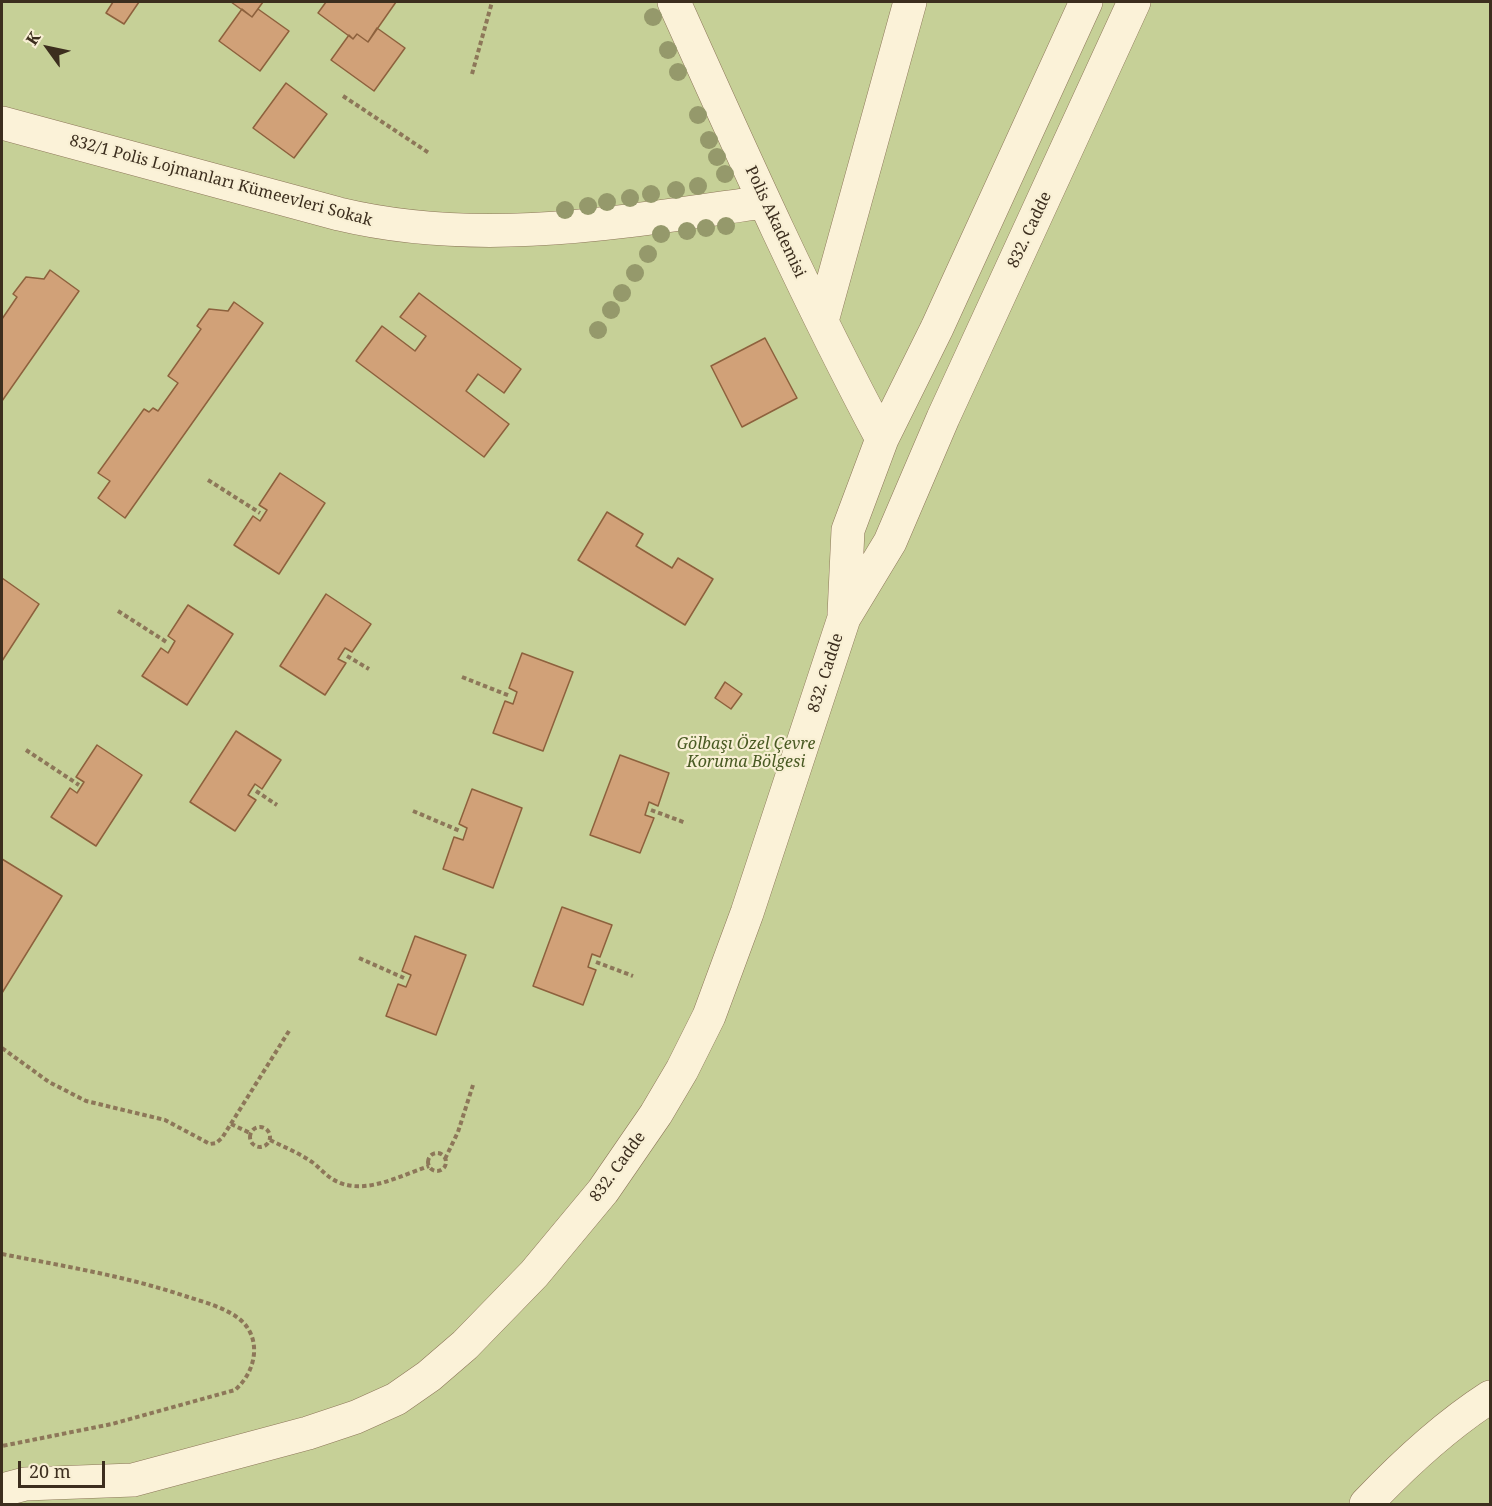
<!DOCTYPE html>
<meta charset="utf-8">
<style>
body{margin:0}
#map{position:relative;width:1492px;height:1506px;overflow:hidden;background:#f1e6c4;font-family:"Noto Serif",serif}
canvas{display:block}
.frame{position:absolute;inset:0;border:3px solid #3c2e1e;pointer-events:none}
.north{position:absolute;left:18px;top:18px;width:60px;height:60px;-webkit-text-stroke:4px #f8efd4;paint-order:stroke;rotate:303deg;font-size:16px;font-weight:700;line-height:24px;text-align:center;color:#3c2e1e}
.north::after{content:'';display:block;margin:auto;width:21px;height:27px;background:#3c2e1e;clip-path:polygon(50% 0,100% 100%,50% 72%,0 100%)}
.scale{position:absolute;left:18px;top:1461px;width:87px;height:27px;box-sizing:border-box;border:3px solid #3c2e1e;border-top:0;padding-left:8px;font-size:18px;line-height:21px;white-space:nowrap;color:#3c2e1e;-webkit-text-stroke:4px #f8efd4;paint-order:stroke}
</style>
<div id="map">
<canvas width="1492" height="1506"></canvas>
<div class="frame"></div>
<div class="north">K</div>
<div class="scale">20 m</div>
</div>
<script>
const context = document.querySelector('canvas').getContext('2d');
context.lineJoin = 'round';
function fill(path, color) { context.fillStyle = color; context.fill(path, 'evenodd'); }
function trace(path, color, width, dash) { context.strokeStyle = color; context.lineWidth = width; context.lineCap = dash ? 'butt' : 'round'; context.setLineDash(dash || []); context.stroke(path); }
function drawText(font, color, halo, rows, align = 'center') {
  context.font = font + ' "Noto Serif",serif'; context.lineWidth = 4.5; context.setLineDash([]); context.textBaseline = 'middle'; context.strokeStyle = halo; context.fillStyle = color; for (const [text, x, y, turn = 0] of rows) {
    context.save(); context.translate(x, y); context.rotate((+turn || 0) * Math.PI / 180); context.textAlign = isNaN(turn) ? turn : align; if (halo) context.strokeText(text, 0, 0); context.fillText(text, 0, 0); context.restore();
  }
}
fill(new Path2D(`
 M2 2H1490V1504H2Z`), '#c6d097');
const building = new Path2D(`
 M113 2H139L124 24 106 13Z
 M231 2H263L252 17Z
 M326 2H396L368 42 357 34 353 39 318 13Z
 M242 9 252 17 258 9 289 31 260 71 219 41Z
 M377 28 405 48 374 91 331 60 349 35 353 39 357 34 368 42Z
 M286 83 327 114 294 158 253 128Z
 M50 270 79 291 2 401V319L17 297 13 294 26 277 44 279Z
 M419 293 521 369 504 393 478 374 466 391 509 424 484 457 356 361 382 326 415 351 426 336 400 317Z
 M234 302 263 323 125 518 98 498 110 481 98 473 144 409 149 412 153 408 158 411 178 383 168 376 201 329 197 326 209 309 228 311Z
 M765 338 797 398 742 427 711 366Z
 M280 473 325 503 279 574 234 545 253 516 260 521 267 510 259 505Z
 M607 512 643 534 636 546 672 568 678 558 713 579 685 625 578 560Z
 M2 578 39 604 2 661Z
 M326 594 371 624 352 652 345 648 338 659 346 663 325 695 280 666Z
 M188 605 233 634 187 705 142 676 161 648 168 653 175 641 168 636Z
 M522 653 573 672 543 751 493 733 505 701 513 704 517 692 509 688Z
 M725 682 742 694 731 709 715 698Z
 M236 731 281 760 262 789 255 784 248 795 256 800 235 831 190 802Z
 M97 745 142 775 96 846 51 817 70 788 77 793 84 782 76 777Z
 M620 755 669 773 658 806 649 802 645 815 654 818 640 853 590 835Z
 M472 789 522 808 493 888 443 869 454 837 463 840 467 828 459 824Z
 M2 859 62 896 2 993Z
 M562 907 612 925 600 957 592 954 588 967 596 970 583 1005 533 986Z
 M415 936 466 955 436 1035 386 1016 398 984 406 987 411 975 402 971Z`);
fill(building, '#d1a178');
trace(building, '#8d613d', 1.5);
const minor = new Path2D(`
 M674 2C740 149 806 297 882 439
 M2 123 339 214C481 248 622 222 764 202
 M822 321 910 2
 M844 614 848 530 882 439 937 328 1086 2
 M2 1490 25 1484 133 1480 308 1433 356 1417 396 1399 429 1376 465 1345 534 1274 603 1191 656 1114 682 1070 709 1016 747 913 844 618 890 542 943 418 1134 2
 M1366 1504C1403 1465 1445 1426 1490 1397`);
trace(minor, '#8d7759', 34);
trace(new Path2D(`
 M472 74 492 2
 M343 96 429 153
 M208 480 260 513
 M118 611 168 643
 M347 656 369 669
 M462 677 510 696
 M26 750 79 785
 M256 791 277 805
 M651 810 686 823
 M413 811 460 831
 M359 958 404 978
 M596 962 633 976
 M2 1048 49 1082 86 1101 165 1120 210 1144 216 1143 222 1138 289 1031
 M231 1124 250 1133
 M250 1137a10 10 0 1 1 20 0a10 10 0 1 1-20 0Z
 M270 1140C284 1147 299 1153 312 1162 321 1169 328 1178 338 1182 366 1195 402 1175 429 1166
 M428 1162a9 9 0 1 1 18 0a9 9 0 1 1-18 0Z
 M445 1159 458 1132 473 1085
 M2 1254C63 1266 125 1276 185 1296 200 1301 217 1305 232 1314 263 1331 259 1369 235 1390L112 1424 2 1446`), '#8d7759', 4, [4.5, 3]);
trace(minor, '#fbf2d8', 33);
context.fillStyle = '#95996b';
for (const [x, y] of [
 [653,17],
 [668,50],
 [678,72],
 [698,115],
 [709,140],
 [717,157],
 [725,174],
 [698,186],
 [676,190],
 [651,194],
 [630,198],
 [607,202],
 [588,206],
 [565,210],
 [726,226],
 [706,228],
 [687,231],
 [661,234],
 [648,254],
 [635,273],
 [622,293],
 [611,310],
 [598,330]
]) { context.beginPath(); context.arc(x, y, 9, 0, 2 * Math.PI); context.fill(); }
drawText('16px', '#3c2e1e', '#f8efd4', [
 ["832/1 Polis Lojmanları Kümeevleri Sokak",221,181,15],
 ["Polis Akademisi",775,222,65],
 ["832. Cadde",1030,230,-65],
 ["832. Cadde",826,673,-72],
 ["832. Cadde",618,1167,-54]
]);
drawText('italic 16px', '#495a23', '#f8efd4', [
 ["Gölbaşı Özel Çevre",746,744],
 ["Koruma Bölgesi",746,762]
]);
</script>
